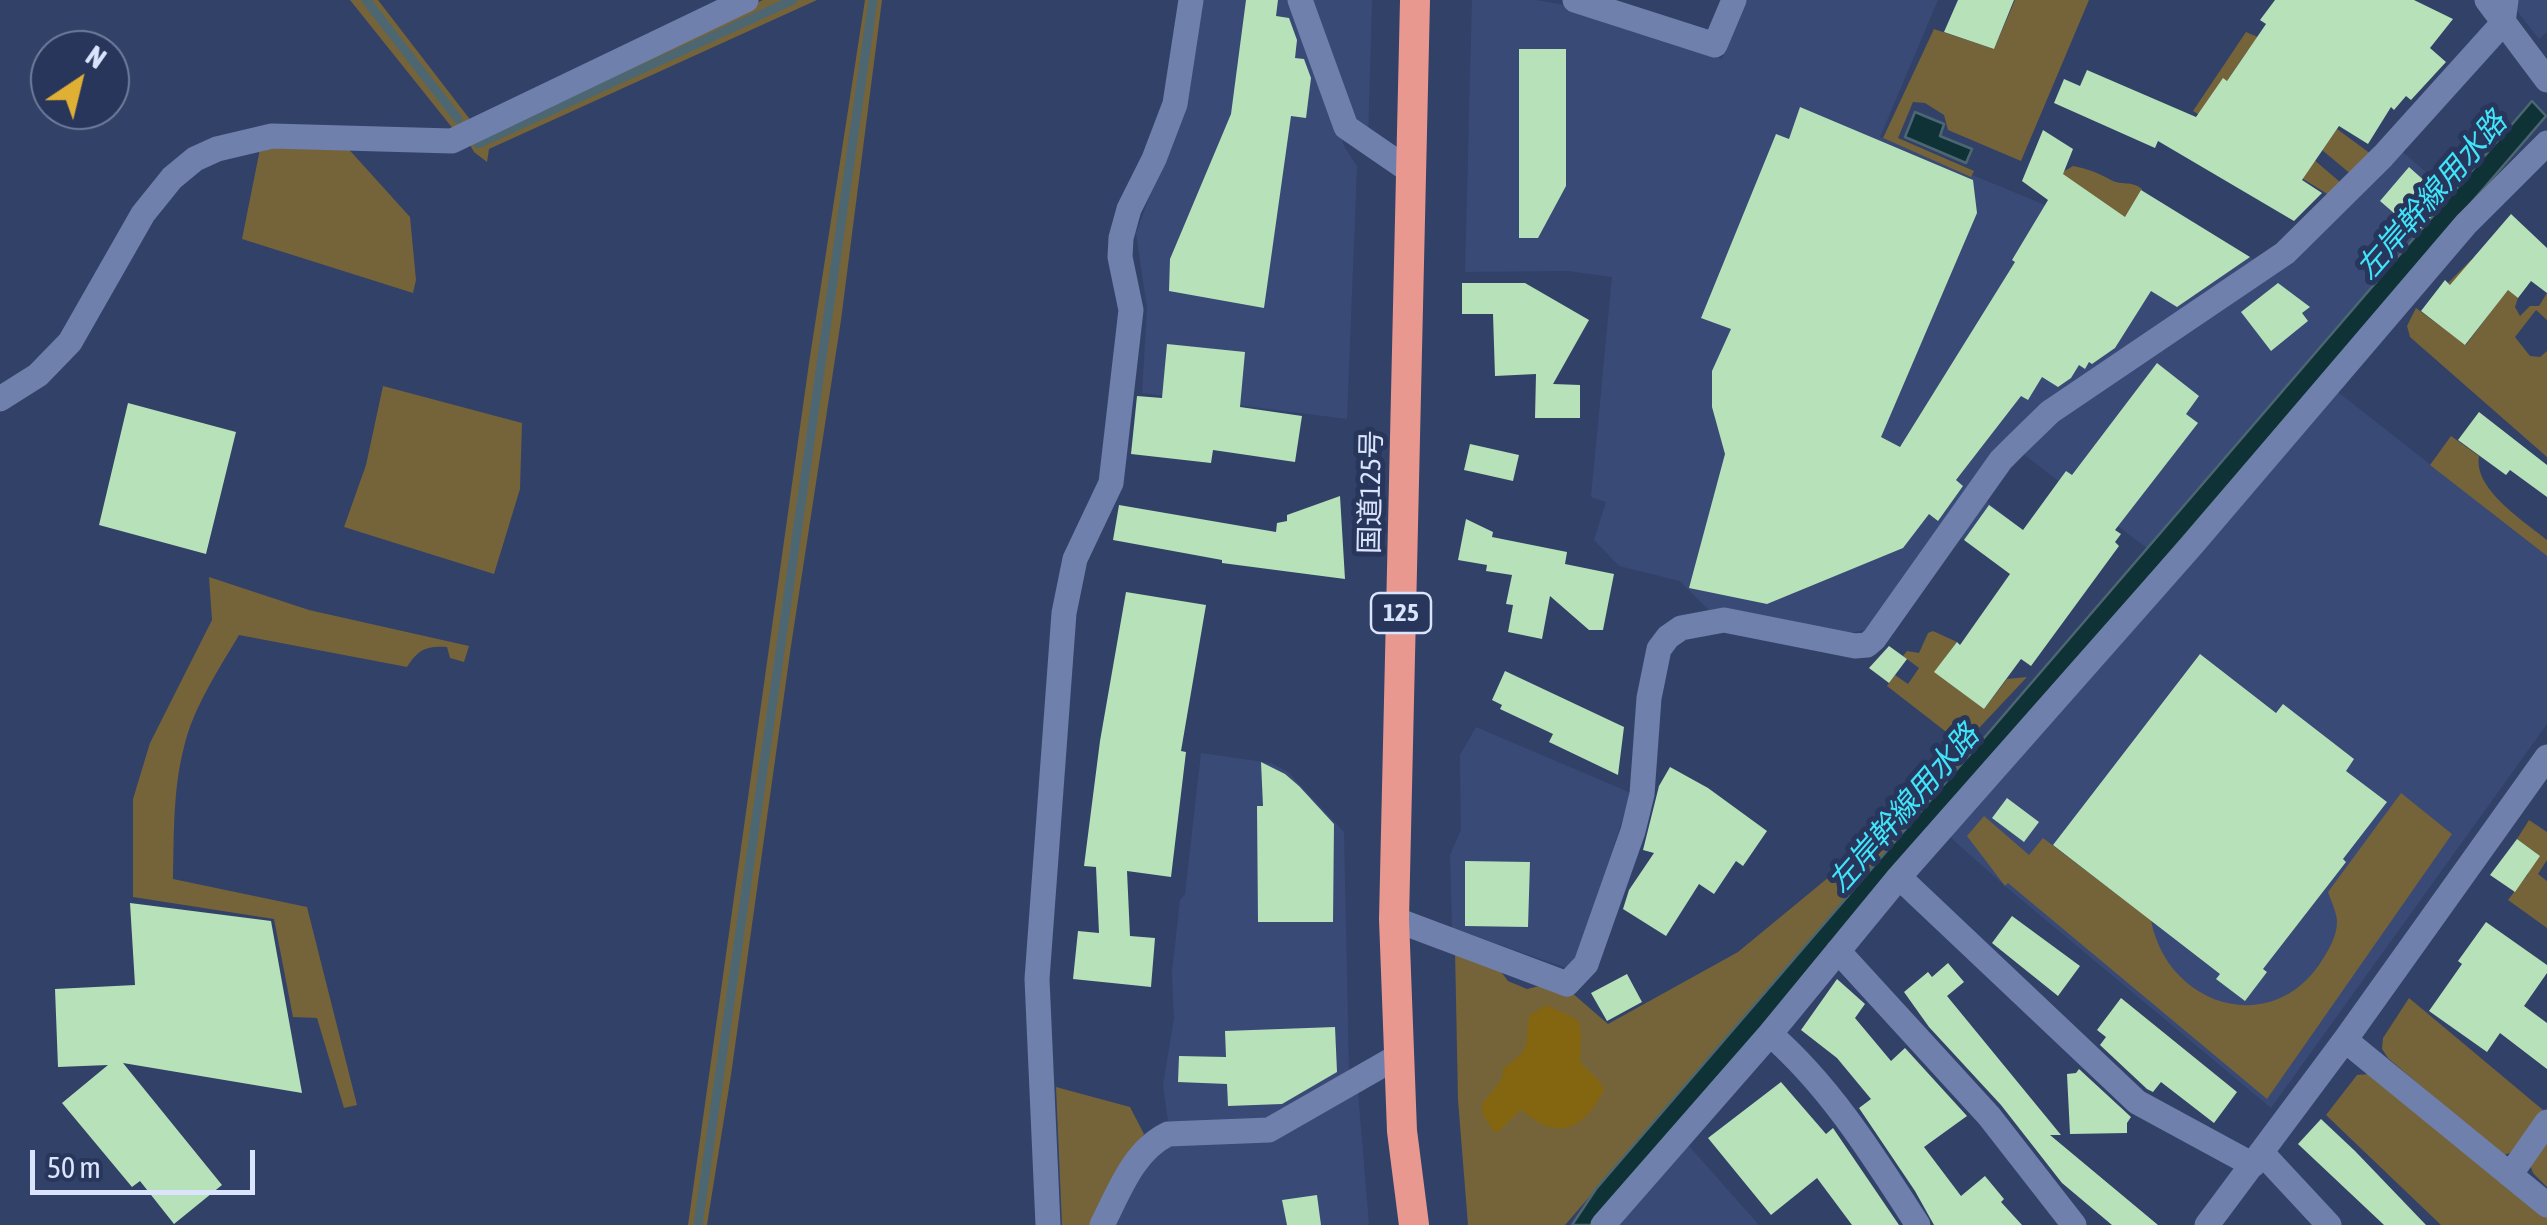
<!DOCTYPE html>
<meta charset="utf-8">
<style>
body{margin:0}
#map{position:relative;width:2547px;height:1225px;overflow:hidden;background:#324167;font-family:"Asap Condensed",sans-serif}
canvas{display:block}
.north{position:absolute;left:30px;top:30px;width:100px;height:100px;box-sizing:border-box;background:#28365c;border:2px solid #6f7c9c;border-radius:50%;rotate:35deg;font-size:28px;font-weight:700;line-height:40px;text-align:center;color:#dae4fc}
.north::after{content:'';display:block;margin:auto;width:35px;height:45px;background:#dfb034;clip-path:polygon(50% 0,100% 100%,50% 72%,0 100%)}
.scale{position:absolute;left:30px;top:1150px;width:225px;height:45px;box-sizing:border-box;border:5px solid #dae4fc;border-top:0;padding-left:12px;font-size:30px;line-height:35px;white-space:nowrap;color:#dae4fc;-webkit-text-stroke:8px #28365c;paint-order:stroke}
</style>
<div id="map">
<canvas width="2547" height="1225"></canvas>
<div class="north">N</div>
<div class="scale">50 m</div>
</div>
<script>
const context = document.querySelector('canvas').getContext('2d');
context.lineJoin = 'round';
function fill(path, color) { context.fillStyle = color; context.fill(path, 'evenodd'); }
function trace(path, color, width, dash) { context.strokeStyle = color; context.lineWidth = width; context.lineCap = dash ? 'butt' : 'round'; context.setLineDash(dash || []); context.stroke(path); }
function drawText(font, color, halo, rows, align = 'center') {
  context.font = font + ' "Asap Condensed","Noto Sans JP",sans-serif'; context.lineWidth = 10; context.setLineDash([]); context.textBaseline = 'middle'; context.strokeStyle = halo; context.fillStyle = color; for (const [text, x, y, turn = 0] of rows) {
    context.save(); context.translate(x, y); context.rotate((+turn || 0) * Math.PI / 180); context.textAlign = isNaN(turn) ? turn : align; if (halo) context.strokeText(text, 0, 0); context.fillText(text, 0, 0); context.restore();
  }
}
fill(new Path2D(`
 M1200 0H1295L1315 49 1344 146 1357 166 1347 419 1142 393 1147 308 1136 233 1163 161Z
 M1300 0H1372L1368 142 1346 127Z
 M1472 0H1536L1564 5 1722 59 1745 0H1938L1880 137 2045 205 2109 242 2141 190 2266 267 2393 144 2453 195 2148 549 2014 447 1977 494 2026 532 2001 567 1952 531 1871 629 1844 634 1711 612 1680 581 1619 566 1594 540 1606 502 1591 497 1612 277 1568 271 1465 272Z
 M2516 0H2547V32L2539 39 2514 7Z
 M2329 385 2547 556V724L2271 1108 2005 886 1941 829Z
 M1476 727 1631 793 1579 955 1566 968 1452 928 1450 855 1461 830 1460 755Z
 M1201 753 1271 763 1288 772 1344 832 1349 1076 1266 1124 1168 1121 1163 1085 1174 1018 1172 973 1180 900 1185 894Z
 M1357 1080 1369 1225H1102L1157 1139 1269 1130Z
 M1680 1136 1759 1225H1603Z`), '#394a77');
fill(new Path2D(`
 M350 0H378L472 122 454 130Z
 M763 0H817L489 149 487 162 474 152 469 143 476 133Z
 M865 0H882L841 320 791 646 731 1075 707 1225H688L809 363Z
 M2015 0H2089L2021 161 1948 130 1944 115 1925 103 1913 102 1898 138 1974 171 1971 177 1883 138 1934 29 1994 49Z
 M2246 32 2267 41 2292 141 2340 182 2329 195 2193 111ZM2248 50 2273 67 2210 98 2223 79 2227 81Z
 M2337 129 2371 154 2352 175 2322 150Z
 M261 144H344L410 217 416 280 413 293 242 239Z
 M2073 166C2089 169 2098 173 2111 180 2122 186 2131 180 2142 189L2123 221 2061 173Z
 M2471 260 2518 298 2515 307 2520 316 2530 306H2539L2547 293V320L2536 310 2515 337 2530 356 2540 357 2547 351V457L2410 337 2407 326 2416 308 2466 345 2489 314 2448 283Z
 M383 386 522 423 520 489 494 574 344 527 366 465Z
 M2451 436 2479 456C2473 489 2524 521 2547 540V556L2430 465Z
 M209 577 309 610 469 646 464 662 450 658 447 647C426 646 419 649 407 667L239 635C219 669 193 708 184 747 173 789 174 835 173 879L307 907 357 1105 344 1108 317 1018 293 1017 274 919 133 897V799L150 743 212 620Z
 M1933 631 1957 642 1935 672 1984 709 2007 679 2027 677 1964 744 1974 753 1565 1225H1468L1458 1100 1455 950 1495 964 1508 981 1527 989 1548 984 1571 992 1608 1024 1738 952 1835 872 1963 745 1887 686 1895 675 1908 684 1919 668 1903 656 1907 651 1919 653 1928 633Z
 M2401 793 2452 834 2267 1099 2008 883 2005 886 1967 836 1984 816 2029 855 2043 838 2151 920C2166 1003 2267 1039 2319 965 2327 953 2337 937 2337 922 2337 913 2331 901 2328 892Z
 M2529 820 2547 832V860L2538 874 2547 881V928L2508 900 2528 874 2525 869 2536 853 2517 839Z
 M2409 998 2543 1110 2522 1141 2513 1152 2504 1155 2497 1151 2388 1058 2382 1049 2383 1038Z
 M2369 1074 2547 1215V1225H2441L2326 1115 2357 1075Z
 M1056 1087 1130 1107 1144 1134 1119 1170 1093 1225H1062Z
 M2547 1139V1187L2533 1173 2529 1162Z`), '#75633a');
fill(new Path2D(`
 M1546 1005 1578 1020 1581 1034 1580 1062 1600 1082 1604 1090C1583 1131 1556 1142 1521 1109L1499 1131 1494 1132 1483 1115 1482 1104 1502 1079 1503 1069C1534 1045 1524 1050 1529 1016Z`), '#846611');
const water = new Path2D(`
 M2532 101 2546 116 1591 1225H1572L1596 1189Z
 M1915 112 1944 124 1940 136 1972 149 1966 163 1905 137Z`);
fill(water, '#0f3237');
trace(water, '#4c6772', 2.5);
trace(new Path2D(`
 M366 0 458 119
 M478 144 793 0
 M698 1225 873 0`), '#4c6772', 9);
fill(new Path2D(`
 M1246 0H1278L1276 16 1289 18 1297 40 1295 58 1304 59 1311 78 1306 118 1291 116 1264 308 1169 291 1170 259 1231 114Z
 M1958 0H2014L1994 49 1944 32Z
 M2275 0H2414L2453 19 2430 48 2446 62 2411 100 2406 96 2394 110 2391 107 2368 144 2339 126 2302 180 2322 193 2294 221 2158 141 2155 148 2054 103 2064 79 2080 86 2087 70 2196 117 2223 78 2227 81 2266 24 2260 20Z
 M1519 49H1566V186L1538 238H1519Z
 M1800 107 1973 180 1977 213 1881 437 1900 447 2015 262 2012 260 2048 200 2022 181 2043 130 2073 149 2063 174 2125 217 2141 190 2250 257 2177 307 2151 291 2115 348 2092 364 2089 362 2085 369 2079 365 2071 378 2058 387 2042 377 2028 400 2021 396 1956 480 1963 486 1938 521 1929 514 1903 548 1767 604 1689 588 1725 454 1712 407V371L1731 329 1701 318 1776 134 1789 139Z
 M2409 167 2446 200 2417 233 2380 201Z
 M2511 214 2547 248V293L2531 281 2518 298 2508 290 2465 345 2421 311 2445 280 2450 285Z
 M1462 283H1525L1589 320 1553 384 1580 385V418H1535L1536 374 1495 376 1493 314H1462Z
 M2278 283 2310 307 2302 313 2308 321 2271 351 2241 312Z
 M1167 344 1245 352 1240 407 1302 416 1295 462 1213 450 1211 463 1131 454 1137 396 1162 398Z
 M2157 363 2199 396 2186 414 2198 423 2115 530 2121 534 2115 542 2119 546 2031 666 2021 659 1984 709 1934 672 1957 642 1960 645 2010 574 1964 540 1989 505 2023 530 2066 471 2072 475Z
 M128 403 236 432 206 554 99 525Z
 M2479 412 2547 465V497L2510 470 2506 475 2458 440Z
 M1470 444 1519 455 1513 481 1464 470Z
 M1340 496 1345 579 1222 563V560L1113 540 1119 505 1276 532 1277 523 1287 521V515Z
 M1466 519 1493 532 1492 537 1567 552 1565 564 1614 574 1603 630H1589L1550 596 1542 639 1508 632 1513 605 1506 604 1512 575 1486 571 1487 565 1458 560Z
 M1126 592 1206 605 1181 751 1186 752 1171 877 1127 871 1130 936 1155 938 1151 987 1073 979 1078 931 1099 933 1096 867 1084 866 1100 741Z
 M1889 646 1907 659 1889 683 1869 668Z
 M2200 654 2276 713 2283 704 2354 759 2346 771 2387 802 2343 859 2346 862 2263 969 2267 972 2245 1001 2216 979 2220 974 2053 845Z
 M1505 671 1624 727 1618 775 1549 742 1553 734 1500 709 1502 705 1492 700Z
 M1261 762 1285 774 1299 786 1334 824 1333 922H1258L1257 806H1263Z
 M1670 767 1708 788 1767 831 1743 866 1736 861 1714 894 1699 884 1666 936 1623 909 1629 890 1654 853 1643 850 1659 786Z
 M2007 798 2039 822 2024 842 1992 818Z
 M2517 839 2540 856 2515 892 2490 875Z
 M1465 861 1530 862 1528 927 1465 926Z
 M130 903 271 921 302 1093 123 1063 222 1185 174 1224 140 1181 132 1187 62 1103 108 1065 58 1067 55 989 135 985Z
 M2012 916 2080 966 2058 996 1992 943Z
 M2486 922 2547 965V973L2524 1006 2547 1023V1069L2500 1033 2487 1052 2429 1011 2462 964 2458 961Z
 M1948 963 1964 982 1947 996 2061 1135H2050L2158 1225H2112L2062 1183 2001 1105 1929 1027 1904 992 1928 972 1932 977Z
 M1627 974 1642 1002 1607 1021 1591 993Z
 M1837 979 1865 1004 1855 1018 1891 1061 1905 1048 1967 1116 1924 1147 1961 1196 1985 1176 2004 1199 2001 1202 2022 1225H1934L1915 1191 1859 1108 1871 1099 1837 1058 1801 1030Z
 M2121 998 2237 1092 2214 1123 2161 1082 2153 1092 2147 1089 2100 1045 2106 1037 2097 1030Z
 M1335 1027 1337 1072 1282 1104 1228 1106 1227 1084 1178 1082 1179 1056 1226 1057 1225 1031Z
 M2079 1069 2131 1117 2127 1123V1133L2070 1134 2067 1074 2076 1073Z
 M1781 1082 1826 1134 1833 1128 1899 1225H1852L1817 1178 1771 1215 1708 1138Z
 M2321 1119 2355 1151 2426 1225H2384L2298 1144Z
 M1317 1195 1321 1225H1287L1282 1200Z`), '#b6e1b9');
trace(new Path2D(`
 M1300 0 1346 127 1413 173
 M1575 0 1715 45 1734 0
 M2487 0 2547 80
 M0 399 38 375 70 342 143 214 172 178 195 159 217 149 272 136 452 141 746 0
 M1899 877 2137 1102 2253 1165
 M1394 919 1567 984 1586 964 1633 831 1642 794 1649 698 1659 649 1668 637 1681 628 1724 620 1855 646 1867 645 1874 639 2001 460 2014 447 2050 412 2285 253 2383 156 2503 23 2506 0
 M1838 951 1989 1116 2074 1225
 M1770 1034C1831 1087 1874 1157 1918 1225
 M2345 1040 2547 1205
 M2262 1153 2329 1225
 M2510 1175 2547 1122
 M1048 1225 1037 979 1064 613 1075 559 1111 483 1131 310 1120 257 1121 238 1129 209 1154 159 1175 104 1191 0
 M1102 1225C1119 1192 1133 1151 1168 1134L1269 1130 1400 1055
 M1603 1225 1770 1034 1899 877 2192 545 2466 224 2547 143
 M2207 1225 2345 1040 2547 757`), '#6e80ab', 25);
trace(new Path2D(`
 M1414 1225 1402 1131 1394 919 1415 0`), '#e8988f', 30);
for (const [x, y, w] of [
 [1401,613,60]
]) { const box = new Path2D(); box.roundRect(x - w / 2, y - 20, w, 40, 8); context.fillStyle = '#28365c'; context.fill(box); trace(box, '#dae4fc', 2.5); }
drawText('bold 25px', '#dae4fc', null, [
 ["125",1401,613]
]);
drawText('28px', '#dae4fc', '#28365c', [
 ["国道125号",1371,492,-89]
]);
drawText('italic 30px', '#41e5f9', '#28365c', [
 ["左岸幹線用水路",2432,196,-49],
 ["左岸幹線用水路",1904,809,-49]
]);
</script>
